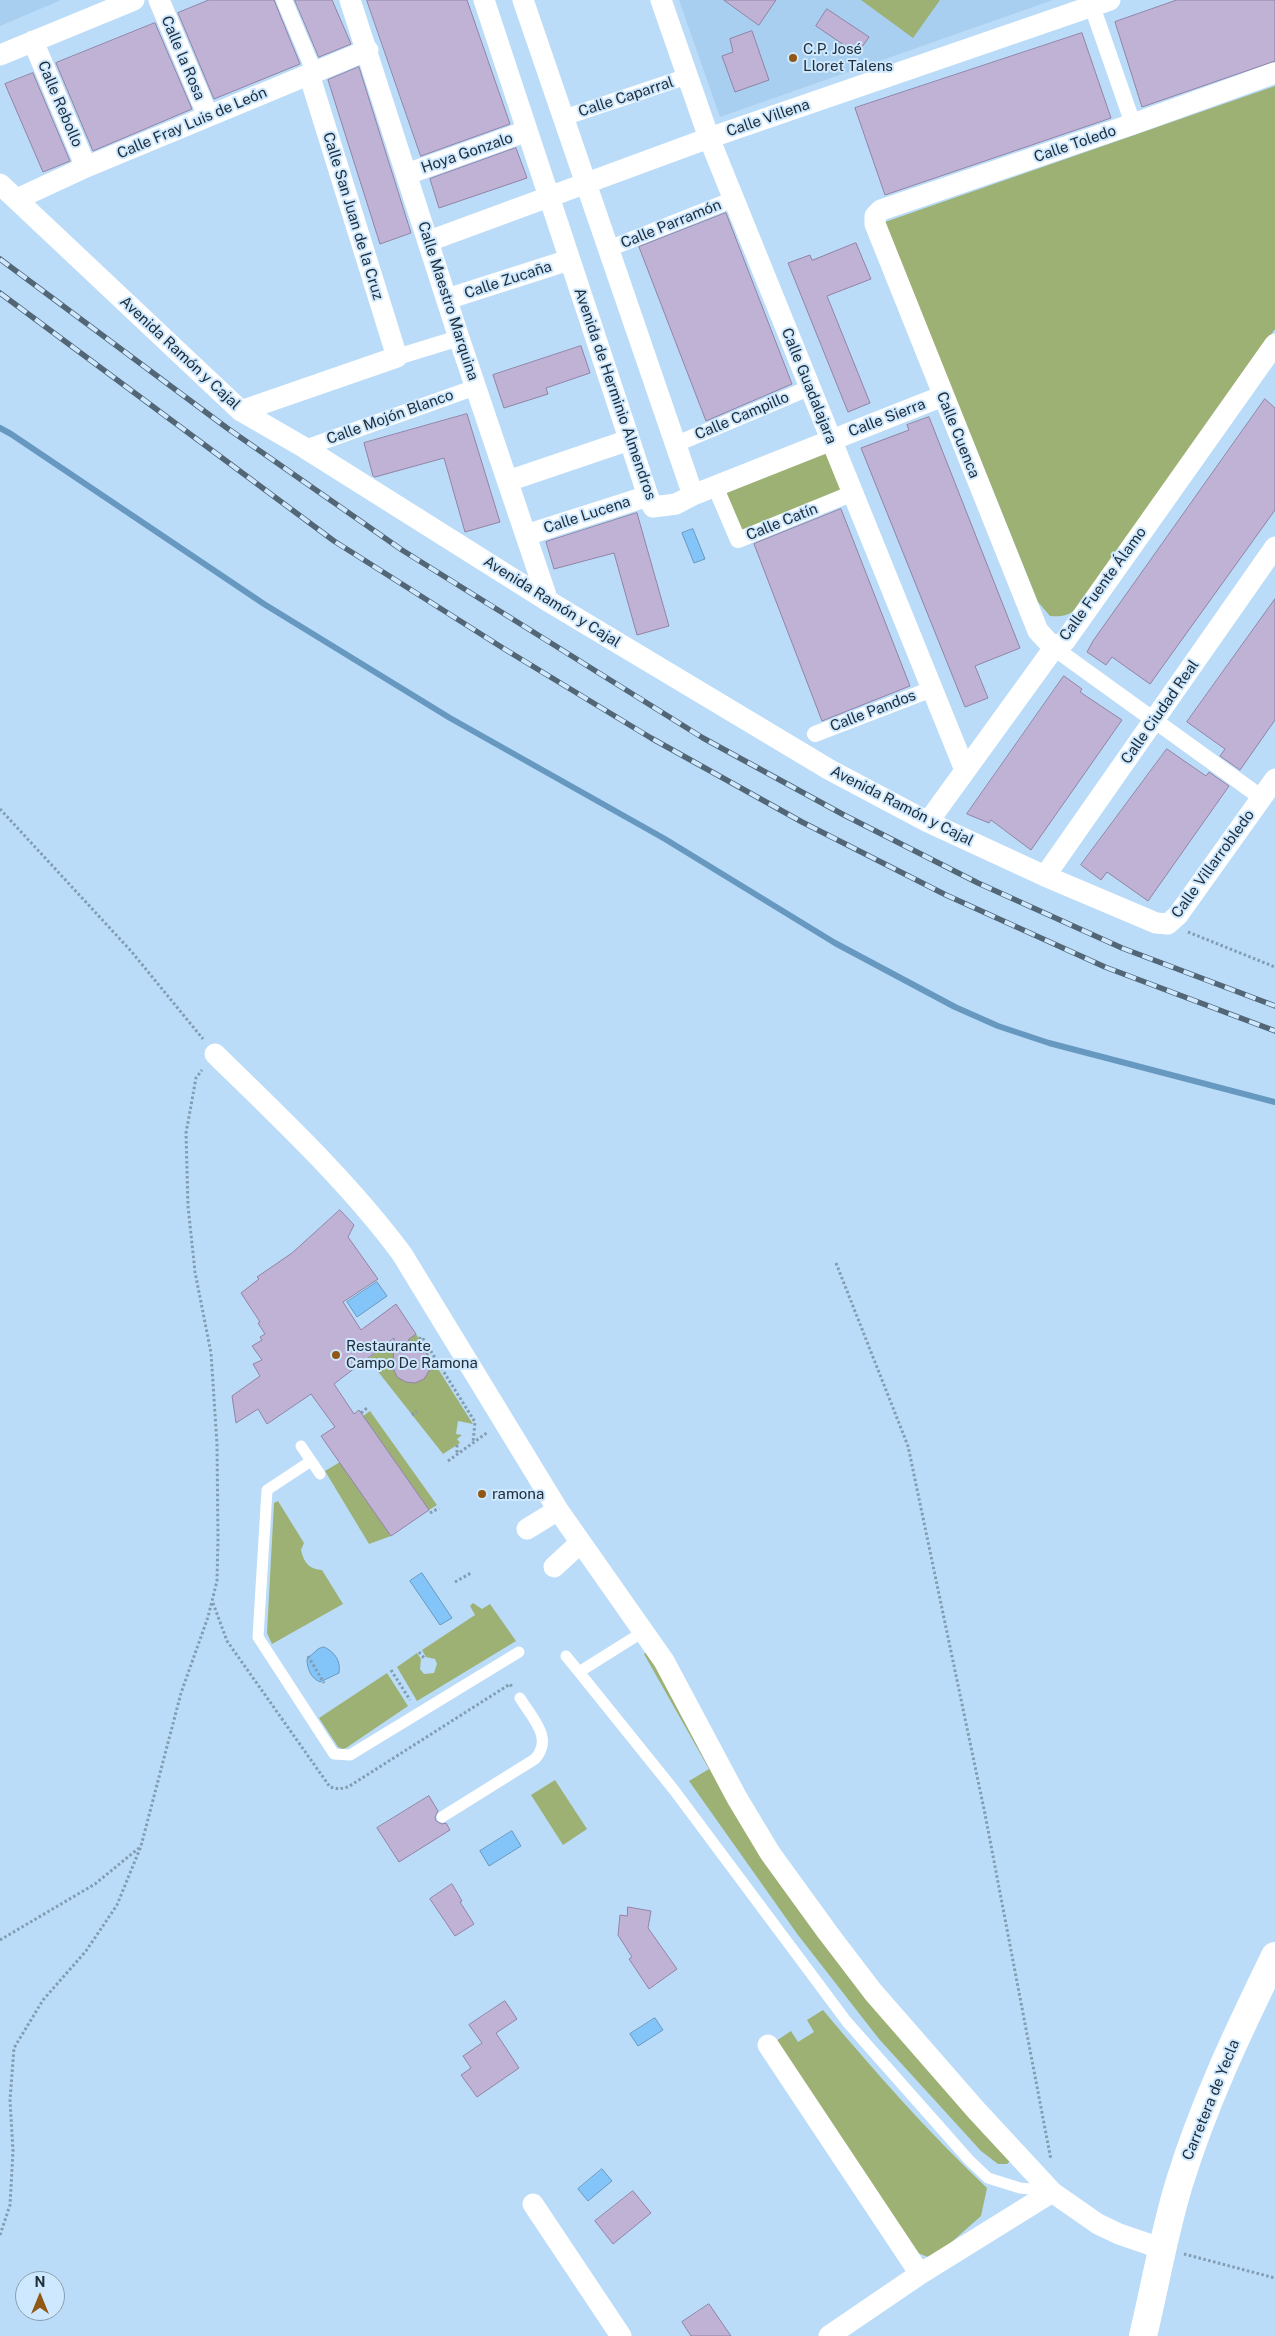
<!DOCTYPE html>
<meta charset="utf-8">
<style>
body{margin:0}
#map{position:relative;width:1275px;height:2336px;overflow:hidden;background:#bbdcf8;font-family:"Public Sans",sans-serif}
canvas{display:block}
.north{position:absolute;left:15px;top:2271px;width:50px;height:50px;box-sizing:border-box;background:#cee9ff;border:1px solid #899fb0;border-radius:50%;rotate:0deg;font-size:14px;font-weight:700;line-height:20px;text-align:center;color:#222f3a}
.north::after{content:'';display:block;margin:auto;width:18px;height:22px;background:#915714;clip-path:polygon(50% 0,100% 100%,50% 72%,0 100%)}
</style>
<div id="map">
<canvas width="1275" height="2336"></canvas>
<div class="north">N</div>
</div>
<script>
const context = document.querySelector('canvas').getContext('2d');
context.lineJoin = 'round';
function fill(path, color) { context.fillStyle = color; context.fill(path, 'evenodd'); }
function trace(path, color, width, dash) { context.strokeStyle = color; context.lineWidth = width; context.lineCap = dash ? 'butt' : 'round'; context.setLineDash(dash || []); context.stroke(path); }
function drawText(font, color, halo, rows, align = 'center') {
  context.font = font + ' "Public Sans",sans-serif'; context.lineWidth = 4; context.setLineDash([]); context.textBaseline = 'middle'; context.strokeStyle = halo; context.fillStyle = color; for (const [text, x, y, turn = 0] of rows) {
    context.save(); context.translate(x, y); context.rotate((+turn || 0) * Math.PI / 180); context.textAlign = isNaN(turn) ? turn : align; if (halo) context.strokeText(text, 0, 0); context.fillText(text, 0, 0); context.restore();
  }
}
fill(new Path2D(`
 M0 0H61L0 26Z
 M679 0H1053L720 117Z`), '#a8cfef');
fill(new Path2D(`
 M861 0H940L913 38Z
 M1275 86V329L1078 607C1069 616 1062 617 1050 616L1038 602 885 222Z
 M831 439 853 493 738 540 715 486Z
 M416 1334 473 1424 458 1421 456 1434 462 1435 457 1439 460 1443 443 1454 368 1359 375 1353 398 1347Z
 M370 1411 437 1505 429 1510 363 1416Z
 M340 1462 391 1536 369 1544 325 1471Z
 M278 1501 304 1543 301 1550C304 1563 309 1569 322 1570L343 1604 272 1644 267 1633 274 1503Z
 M473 1603 482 1609 490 1604 516 1641 417 1701 397 1667 417 1653 421 1659 420 1669 424 1674 434 1673 437 1664 435 1659 426 1657 422 1650 475 1615 470 1606Z
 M648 1651 760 1851 1012 2159 1007 2164H998L981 2151 879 2039 798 1935 689 1781 709 1769 644 1654Z
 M387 1673 408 1706 346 1748 342 1749 338 1747 319 1718Z
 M555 1780 587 1829 563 1845 531 1795Z
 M823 2010C875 2072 928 2132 987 2188L981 2216 937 2255 928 2257 918 2253 776 2041 791 2031 798 2042 814 2032 807 2020Z`), '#9db174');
const water = new Path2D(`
 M693 529 705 559 694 563 682 533Z
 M377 1282 387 1296 357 1317 347 1302Z
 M422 1573 452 1618 440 1625 410 1581Z
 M324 1647C335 1652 341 1661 339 1673L320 1682C311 1678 307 1669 307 1659L318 1649Z
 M512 1831 521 1846 489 1866 480 1851Z
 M655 2018 663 2030 638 2046 630 2034Z
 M602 2169 612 2181 588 2201 578 2189Z`);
fill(water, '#84c5f9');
trace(water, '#6798c0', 1);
trace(new Path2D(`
 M0 428 11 434 264 604 450 718 665 839 835 943 955 1007 998 1026 1049 1043 1275 1102`), '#6798c0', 6);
const building = new Path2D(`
 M209 0H274L300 64 214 99 178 13Z
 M295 0H332L351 44 319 57Z
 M367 0H467L510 124 421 156Z
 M724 0H776L759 25Z
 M1177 0H1275V61L1142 107 1115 22Z
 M827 9 869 37 857 54 816 26Z
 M155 23 192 109 93 151 56 63Z
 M752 31 769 80 735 92 722 56 733 52 730 39Z
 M1082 33 1111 118 885 195 855 108Z
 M359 67 411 233 380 244 328 80Z
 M33 73 70 161 43 172 5 84Z
 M516 148 527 178 439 208 430 179Z
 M726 213 792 384 706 421 639 247Z
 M856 243 871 279 827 296 870 403 848 412 788 263 810 255 812 260Z
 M581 346 590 373 546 388 548 394 504 408 493 375Z
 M1265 399 1275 408V510L1150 684 1112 657 1106 665 1087 652 1093 641Z
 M467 414 500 522 465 532 444 458 375 477 373 476 364 443Z
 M929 417 1020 648 975 666 988 698 965 707 861 448 909 430 907 425Z
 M841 509 910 686 822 721 754 544Z
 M637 513 669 626 637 635 614 553 554 569 546 542Z
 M1275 599V720L1240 770 1220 756 1225 749 1187 722Z
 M1064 676 1082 689 1080 692 1122 720 1031 850 991 820 989 823 967 814Z
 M1167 749 1206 776 1209 772 1229 786 1148 901 1107 872 1101 880 1081 865Z
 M340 1210 354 1225 348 1237 378 1279 343 1302 361 1330 396 1304 416 1334 408 1340 426 1352 430 1361 429 1371 424 1379 415 1383 406 1382 397 1377 393 1368 394 1338 334 1384 354 1414 359 1410 429 1510 391 1536 321 1436 335 1427 311 1394 267 1424 258 1409 236 1423 232 1396 260 1376 253 1364 262 1360 252 1346 262 1340 260 1337 265 1334 258 1323 260 1322 241 1293 259 1279 257 1277 292 1253Z
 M429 1796 438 1811 435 1817 436 1821 442 1824 446 1823 450 1830 399 1862 377 1828Z
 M452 1884 462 1901 460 1902 474 1924 455 1936 430 1899Z
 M628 1907 651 1911 648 1928 677 1969 649 1989 629 1959 632 1957 618 1935 620 1915 627 1916Z
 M505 2001 517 2019 496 2033 519 2068 477 2097 461 2075 471 2068 463 2056 482 2043 469 2025Z
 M633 2191 651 2213 613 2244 595 2221Z
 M709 2304 731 2336H691L682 2322Z`);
fill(building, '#c0b2d5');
trace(building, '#9183a5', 1);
trace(new Path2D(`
 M0 809 131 951 203 1039
 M1188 932 1275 967
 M836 1263 908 1446 985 1814 1051 2160
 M419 1339 422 1337 475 1422 473 1443
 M374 1368 382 1366
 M361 1413 367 1408
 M412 1415 417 1411
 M457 1445V1453
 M448 1461 488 1432
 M430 1513 439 1508
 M455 1582 471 1573
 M213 1603 227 1641 330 1787 339 1789 348 1787 510 1684 512 1687
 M419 1652 425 1659
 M308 1656 324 1683
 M391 1670 410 1700
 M0 1940 95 1884 139 1848
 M0 2235 10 2205 13 2151 10 2100 14 2048 43 2000 86 1951 117 1905 141 1846 181 1693 208 1617 217 1581 218 1539 217 1444 211 1353 195 1272 188 1206 186 1133 196 1078 202 1070
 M1184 2254 1275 2278`), '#829cb2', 3, [2.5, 2.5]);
trace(new Path2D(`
 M301 1446 320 1474
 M311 1461 267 1490 258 1637 334 1754 350 1755 519 1652
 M638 1635 579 1672 674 1790 847 2022 969 2160 988 2178 1020 2188 1051 2191
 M566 1656 579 1672
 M442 1817 535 1759C554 1738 532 1718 520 1698`), '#fff', 11);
trace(new Path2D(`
 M284 0 311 64 309 74
 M1092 6 1133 124
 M563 118 688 76
 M608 249 734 199
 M397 357 459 338
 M674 445 809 388
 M305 448 476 387
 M715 486 738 540 853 493
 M1054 648 1262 798
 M815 734 932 689`), '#fff', 16);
trace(new Path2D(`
 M159 0 208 116
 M350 0 459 338 548 601
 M484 0 648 496 653 507 676 504 693 495 523 0
 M661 0 709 138 965 770
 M33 41 86 167
 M0 55 134 0
 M407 174 527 131
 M0 184 241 411 305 448 548 601 830 770 928 822 1045 876 1156 923 1168 924 1178 915 1275 779
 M17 199 86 167 368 50
 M429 241 709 138 1110 0
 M447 299 569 260
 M241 411 397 357 309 74
 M508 481 629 440
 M693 495 943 396
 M526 535 648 496
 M1054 648 1038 631 875 224V216L881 210 1133 124 1275 73
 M928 822 1054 648 1065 641 1275 344
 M1045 876 1275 547
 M215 1054C280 1118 347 1180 402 1254L558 1510 664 1661 737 1798 770 1853 828 1933 873 1992 976 2110 1052 2192 1098 2224 1119 2234 1163 2249
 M527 1529 558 1510
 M554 1567 580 1543
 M768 2045 920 2274 1052 2192
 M533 2204 621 2336
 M829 2336 920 2274`), '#fff', 21);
trace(new Path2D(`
 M1143 2336C1155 2286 1164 2233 1179 2184 1204 2103 1238 2032 1275 1956`), '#fff', 28);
const rail = new Path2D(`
 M0 259 227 428 402 550 703 738 844 815 978 883 1122 948 1275 1006
 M0 293 334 541 506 650 651 738 802 822 946 895 1105 967 1275 1031`);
trace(rail, '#526676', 5.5);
trace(rail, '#cee9ff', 4, [11]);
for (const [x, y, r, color] of [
 [793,58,5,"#915714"],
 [336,1355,5,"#915714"],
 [482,1494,5,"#915714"]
]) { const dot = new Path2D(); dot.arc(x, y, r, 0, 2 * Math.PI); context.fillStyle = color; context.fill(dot); trace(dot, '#cee9ff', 2); }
drawText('15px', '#222f3a', '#cee9ff', [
 ["C.P. José",803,49],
 ["Lloret Talens",803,66],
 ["Restaurante",346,1346],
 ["Campo De Ramona",346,1363],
 ["ramona",492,1494]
], 'left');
drawText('15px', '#222f3a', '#cee9ff', [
 ["Calle la Rosa",183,58,67],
 ["Calle Caparral",626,97,-18],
 ["Calle Rebollo",60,104,67],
 ["Calle Villena",768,118,-19],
 ["Calle Fray Luis de León",192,123,-23],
 ["Calle Toledo",1075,144,-19],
 ["Hoya Gonzalo",467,153,-19],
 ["Calle San Juan de la Cruz",353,216,73],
 ["Calle Parramón",671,224,-22],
 ["Calle Zucaña",508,280,-18],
 ["Calle Maestro Marquina",448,301,72],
 ["Avenida Ramón y Cajal",180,353,43],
 ["Calle Guadalajara",809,386,68],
 ["Avenida de Herminio Almendros",615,394,71],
 ["Calle Campillo",742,416,-23],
 ["Calle Mojón Blanco",390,417,-20],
 ["Calle Sierra",887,418,-21],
 ["Calle Cuenca",958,435,68],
 ["Calle Lucena",587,515,-18],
 ["Calle Catín",782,522,-22],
 ["Calle Fuente Álamo",1103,584,-54],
 ["Avenida Ramón y Cajal",552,602,32],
 ["Calle Pandos",873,711,-21],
 ["Calle Ciudad Real",1160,712,-55],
 ["Avenida Ramón y Cajal",902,806,27],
 ["Calle Villarrobledo",1213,864,-54],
 ["Carretera de Yecla",1211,2100,-68]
]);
</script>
